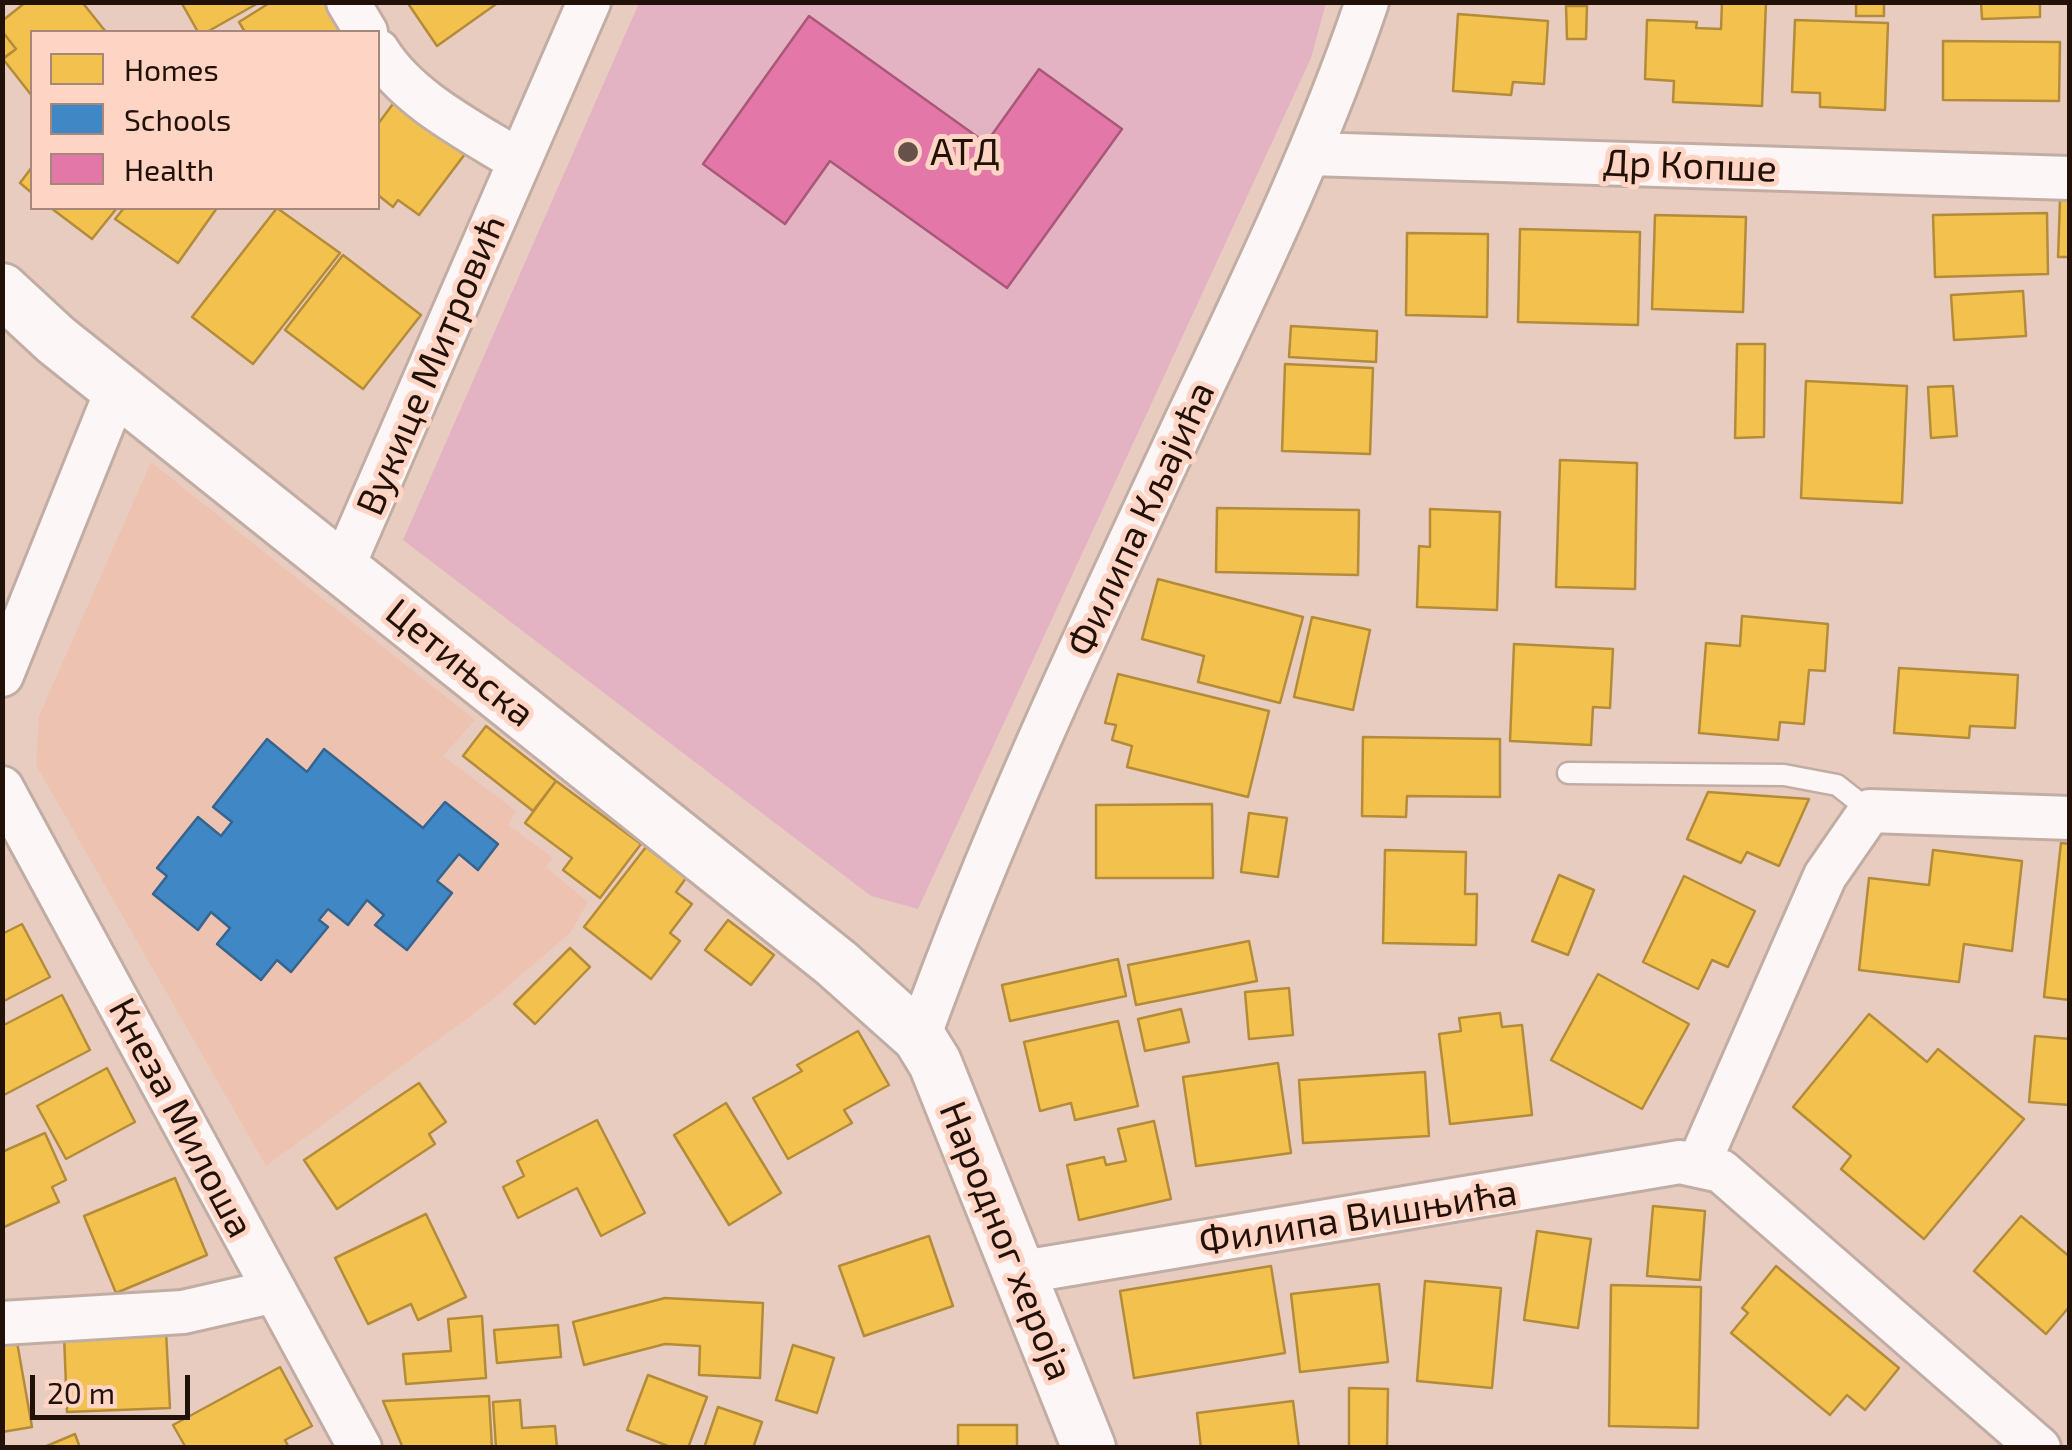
<!DOCTYPE html>
<meta charset="utf-8">
<style>
body{margin:0}
#map{position:relative;width:2072px;height:1450px;overflow:hidden;background:#e8ccc0;font-family:"Exo 2",sans-serif}
canvas{display:block}
.frame{position:absolute;inset:0;border:5px solid #221109;pointer-events:none}
.legend{position:absolute;left:30px;top:30px;width:350px;height:180px;box-sizing:border-box;background:#fed5c4;border:2px solid #a68779;margin:0;padding:12px 18px;list-style:none;font-size:30px;color:#221109}
.legend li{display:flex;align-items:center;gap:20px;height:50px}
.legend b{width:50px;border:2px solid #a68779}
.scale{position:absolute;left:30px;top:1375px;width:160px;height:45px;box-sizing:border-box;border:5px solid #221109;border-top:0;padding-left:12px;font-size:30px;line-height:35px;white-space:nowrap;color:#221109;-webkit-text-stroke:8px #fed5c4;paint-order:stroke}
</style>
<div id="map">
<canvas width="2072" height="1450"></canvas>
<div class="frame"></div>
<ul class="legend">
<li><b style="height:28px;background:#f2c14e"></b>Homes</li>
<li><b style="height:28px;background:#3f88c5"></b>Schools</li>
<li><b style="height:28px;background:#e377a8"></b>Health</li>
</ul>
<div class="scale">20 m</div>
</div>
<script>
const context = document.querySelector('canvas').getContext('2d');
context.lineJoin = 'round';
function fill(path, color) { context.fillStyle = color; context.fill(path, 'evenodd'); }
function trace(path, color, width, dash) { context.strokeStyle = color; context.lineWidth = width; context.lineCap = dash ? 'butt' : 'round'; context.setLineDash(dash || []); context.stroke(path); }
function drawText(font, color, halo, rows, align = 'center') {
  context.font = font + ' "Exo 2",sans-serif'; context.lineWidth = 10; context.setLineDash([]); context.textBaseline = 'middle'; context.strokeStyle = halo; context.fillStyle = color; for (const [text, x, y, turn = 0] of rows) {
    context.save(); context.translate(x, y); context.rotate((+turn || 0) * Math.PI / 180); context.textAlign = isNaN(turn) ? turn : align; if (halo) context.strokeText(text, 0, 0); context.fillText(text, 0, 0); context.restore();
  }
}
fill(new Path2D(`
 M151 462 475 720 443 756 516 811 508 825 553 858 546 867 588 902 570 933 492 1000 266 1166 36 765 39 716Z`), '#eec2b0');
fill(new Path2D(`
 M639 3H1326L1311 58 918 909 871 896 403 540Z`), '#e4b3c3');
const homes = new Path2D(`
 M26 2H82L106 32H32V96L3 59 16 49 2 31V21Z
 M181 2H260L207 32H198Z
 M271 2H328L347 32H245L239 22Z
 M407 2H499L437 46Z
 M1722 2H1766L1762 106 1673 102 1674 81 1645 79 1647 20 1697 22 1696 28 1721 29Z
 M1856 2H1884V16H1856Z
 M1981 2H2040V17L1982 19Z
 M1566 6H1587L1586 39H1567Z
 M1458 14 1548 21 1544 84 1513 82 1511 95 1453 91Z
 M1795 20 1888 23 1885 110 1820 107V93L1792 92Z
 M2 31 16 49 2 59Z
 M1943 41 2060 42 2059 101 1943 100Z
 M398 97 468 150 419 215 398 200 393 207 378 195V124Z
 M32 167V193L20 183Z
 M2060 200H2070V257H2058Z
 M51 208H117L92 239Z
 M124 208H217L178 263 115 219Z
 M277 208 340 253 253 364 192 317Z
 M2047 213 2048 274 1935 277 1933 215Z
 M1655 215 1746 217 1743 312 1652 309Z
 M1520 229 1640 232 1638 325 1518 322Z
 M1407 233 1488 234 1487 317 1406 315Z
 M343 255 421 315 363 389 285 330Z
 M2023 291 2026 336 1954 340 1951 295Z
 M1291 326 1377 331 1376 362 1289 357Z
 M1737 344H1765L1764 437 1735 438Z
 M1285 364 1373 368 1370 454 1282 451Z
 M1806 381 1907 386 1902 503 1801 498Z
 M1953 386 1957 436 1931 438 1928 387Z
 M1560 460 1637 463 1635 589 1556 587Z
 M1217 508 1359 510 1358 575 1216 572Z
 M1430 509 1500 512 1497 610 1417 607 1419 546 1430 547Z
 M1158 579 1303 617 1280 703 1198 682 1204 656 1142 639Z
 M1742 616 1828 624 1825 671 1809 670 1804 724 1780 722 1778 740 1699 733 1706 643 1740 646Z
 M1312 617 1370 630 1353 710 1294 697Z
 M1514 644 1613 649 1610 708 1593 707 1591 745 1510 741Z
 M1899 668 2018 675 2015 728 1970 726 1969 738 1894 733Z
 M1118 674 1269 711 1248 797 1127 767 1132 746 1112 740 1116 725 1105 723Z
 M486 726 556 781 533 811 463 756Z
 M1363 737 1500 739V797L1407 796 1406 817 1362 816Z
 M556 781 641 844 600 898 563 870 572 858 525 823Z
 M1708 792 1809 799 1779 866 1747 852 1741 863 1687 839Z
 M1212 804 1213 878H1096V805Z
 M1249 813 1287 818 1278 877 1241 872Z
 M2061 843 2070 844V1000L2044 997Z
 M646 847 686 878 676 892 692 904 670 933 680 941 651 979 584 927Z
 M1385 850 1466 852 1465 894H1477L1476 945 1383 943Z
 M1933 850 2022 861 2012 951 1964 944 1959 982 1859 970 1869 878 1929 885Z
 M1559 875 1594 890 1568 955 1532 941Z
 M1684 876 1755 911 1728 967 1712 960 1698 989 1643 962Z
 M728 920 774 955 751 985 705 950Z
 M22 924 50 977 2 1002V934Z
 M1249 941 1257 981 1136 1005 1128 965Z
 M570 948 590 967 535 1024 514 1004Z
 M1118 959 1126 996 1010 1021 1002 985Z
 M1598 974 1689 1024 1642 1109 1551 1060Z
 M1289 988 1293 1035 1249 1039 1245 992Z
 M62 995 90 1050 2 1096V1026Z
 M1181 1009 1189 1042 1145 1051 1138 1019Z
 M1500 1013 1502 1027 1522 1025 1532 1115 1450 1124 1439 1034 1461 1031 1459 1018Z
 M1869 1014 1927 1062 1938 1049 2024 1119 1924 1239 1841 1169 1851 1156 1793 1107Z
 M1118 1021 1138 1106 1075 1120 1071 1103 1040 1111 1024 1042Z
 M858 1031 889 1085 844 1110 852 1123 788 1159 753 1098 802 1071 797 1065Z
 M2035 1036 2070 1039V1105L2029 1102Z
 M1278 1063 1291 1153 1196 1166 1183 1077Z
 M107 1068 135 1122 66 1159 37 1106Z
 M1425 1072 1429 1136 1303 1143 1299 1080Z
 M419 1083 446 1122 429 1134 435 1144 337 1209 304 1160Z
 M726 1103 781 1193 729 1225 674 1135Z
 M597 1120 645 1213 601 1236 577 1188 518 1218 503 1187 524 1176 517 1161Z
 M1154 1121 1171 1199 1079 1220 1067 1165 1104 1157 1106 1165 1126 1161 1118 1129Z
 M45 1133 66 1180 52 1187 59 1202 2 1228V1152Z
 M175 1178 207 1255 116 1293 84 1216Z
 M1653 1206 1705 1211 1700 1280 1647 1276Z
 M426 1214 466 1297 418 1320 411 1304 368 1324 335 1258Z
 M2021 1216 2070 1257V1306L2046 1334 1974 1271Z
 M1537 1231 1591 1239 1578 1328 1524 1320Z
 M929 1236 953 1306 864 1336 839 1266Z
 M1271 1266 1285 1353 1134 1378 1120 1291Z
 M1776 1266 1899 1368 1865 1410 1847 1395 1830 1415 1731 1333 1748 1313 1742 1308Z
 M1425 1281 1501 1288 1492 1388 1417 1381Z
 M1379 1284 1388 1362 1300 1372 1291 1294Z
 M1611 1285 1701 1287 1698 1428 1609 1426Z
 M665 1298 763 1303 760 1378 699 1375 700 1346 665 1344 584 1365 573 1322Z
 M482 1316 486 1378 406 1384 403 1354 451 1351 448 1319Z
 M558 1325 561 1357 497 1363 494 1330Z
 M166 1331 170 1408 67 1412 64 1335Z
 M17 1342 32 1427 2 1432V1345Z
 M793 1345 834 1358 817 1413 776 1400Z
 M280 1367 312 1426 285 1440 289 1448H186L173 1425Z
 M648 1375 707 1397 688 1448H673L627 1430Z
 M1349 1388 1388 1389 1387 1448H1349Z
 M489 1396 492 1448H403L383 1401Z
 M520 1400 522 1428 555 1426 557 1448H496L493 1402Z
 M1293 1401 1299 1448H1201L1197 1413Z
 M718 1407 762 1422 753 1448H704Z
 M958 1425H1017V1448H958Z
 M75 1434 80 1448H42Z`);
fill(homes, '#f2c14e');
trace(homes, '#b48c39', 2.5);
const schools = new Path2D(`
 M267 739 307 772 324 749 423 828 445 802 498 844 478 870 459 854 437 881 452 893 407 950 375 925 384 915 367 900 348 925 328 909 319 920 328 927 291 972 277 960 261 980 217 944 230 928 211 912 198 930 153 894 167 876 157 868 198 817 221 836 232 822 213 807Z`);
fill(schools, '#3f88c5');
trace(schools, '#36648d', 2.5);
const health = new Path2D(`
 M809 16 986 143 1039 69 1122 129 1007 288 830 161 785 224 703 164Z`);
fill(health, '#e377a8');
trace(health, '#a95878', 2.5);
const service = new Path2D(`
 M1568 773 1784 775 1837 785 1870 811`);
const minor = new Path2D(`
 M348 2 366 32
 M378 51C408 100 471 131 519 161
 M1311 154 2070 178
 M342 569 589 2
 M2 675 117 389
 M2 788 360 1448
 M919 1037C995 826 1092 622 1187 419 1252 282 1318 146 1367 2
 M1699 1163 1825 876 1870 811 2070 818
 M1017 1273 1680 1162 1721 1171 2039 1448
 M2 1323 183 1312 275 1291`);
const tertiary = new Path2D(`
 M2 290 56 340 836 963 919 1037 935 1063 1089 1448`);
trace(service, '#c2ada4', 25);
trace(minor, '#c2ada4', 48);
trace(tertiary, '#c2ada4', 58);
trace(service, '#fcf7f6', 20);
trace(minor, '#fcf7f6', 42);
trace(tertiary, '#fcf7f6', 52);
for (const [x, y, r, color] of [
 [908,152,12,"#675249"]
]) { const dot = new Path2D(); dot.arc(x, y, r, 0, 2 * Math.PI); context.fillStyle = color; context.fill(dot); trace(dot, '#fed5c4', 4); }
drawText('38px', '#221109', '#fed5c4', [
 ["АТД",930,152]
], 'left');
drawText('38px', '#221109', '#fed5c4', [
 ["Др Копше",1690,166,2],
 ["Вукице Митровић",431,365,-67],
 ["Филипа Кљајића",1141,519,-65],
 ["Цетињска",460,663,39],
 ["Кнеза Милоша",181,1118,62],
 ["Филипа Вишњића",1358,1217,-9],
 ["Народног хероја",1006,1241,68]
]);
</script>
